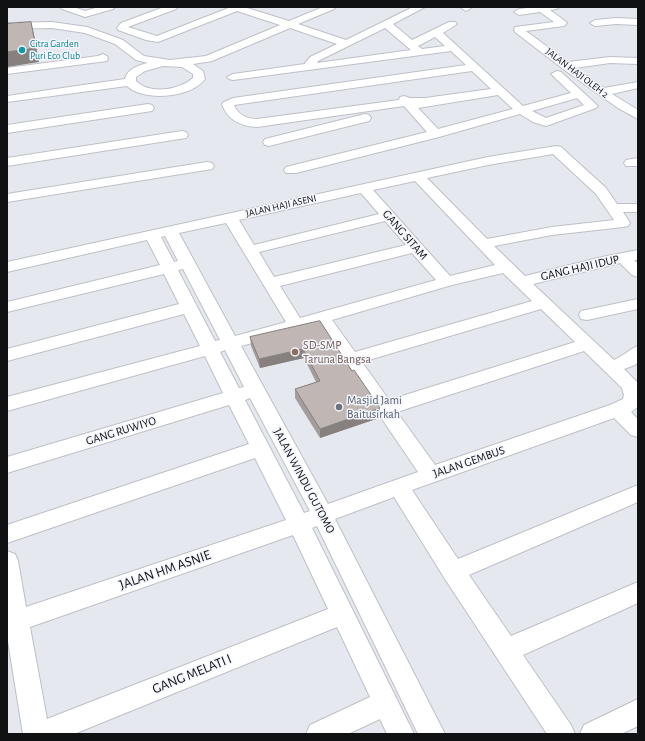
<!DOCTYPE html>
<style>
body{margin:0}
#map{position:relative;width:645px;height:741px;overflow:hidden;background:#e6e8f0;font-family:"Alegreya Sans",sans-serif}
canvas{display:block}
.frame{position:absolute;inset:0;border:8px solid #101113;pointer-events:none}
</style>
<div id="map">
<canvas width="645" height="741"></canvas>
<div class="frame"></div>
</div>
<script>
const context = document.querySelector('canvas').getContext('2d');
context.lineJoin = 'round';
function trace(path, color, width, dash) { context.strokeStyle = color; context.lineWidth = width; context.lineCap = dash ? 'butt' : 'round'; context.setLineDash(dash || []); context.stroke(path); }
function fill(path, color) { context.fillStyle = color; context.fill(path, 'evenodd'); }
function drawText(font, color, halo, rows, align = 'center') {
  context.font = font + ' "Alegreya Sans",sans-serif'; context.lineWidth = 3; context.setLineDash([]); context.textBaseline = 'middle'; context.strokeStyle = halo; context.fillStyle = color; for (const [text, x, y, turn = 0] of rows) {
    context.save(); context.translate(x, y); context.rotate((+turn || 0) * Math.PI / 180); context.textAlign = isNaN(turn) ? turn : align; if (halo) context.strokeText(text, 0, 0); context.fillText(text, 0, 0); context.restore();
  }
}
const minor = new Path2D(`
 M60 7H74L85 11 99 7H115L113 9 85 17 62 9Z
 M164 7H178L176 9 128 27 157 36 231 7H244L289 21 323 7H336L334 9 298 24 346 40 413 7H425L393 24 412 40 449 22H455L457 24 443 33 523 106 571 93 551 74 557 71 561 72 598 106 596 108 546 126 533 122 520 114 439 137 296 173H286L284 170 286 167 427 132 404 106 257 127C241 126 227 120 222 104L224 102 233 98 466 65 451 51 233 80 229 79 227 77 233 74 305 64V63L310 57 337 44 290 28 212 61 193 64 203 71 205 79C191 98 144 102 127 86L7 102V96L125 79C127 69 139 65 148 63L136 60 115 44 85 33 52 28 7 29V23L52 22 87 27 123 40 144 56 170 60 206 56 280 25 237 11 158 42 146 40 118 30 117 28 121 23ZM385 28 411 50 317 63 318 61ZM435 37 445 46 422 49 418 46ZM163 66 182 67 193 74V78C179 90 150 95 136 81V77L145 71ZM472 71 491 89 425 98H410L404 96 400 97 399 100 257 119C247 119 238 115 234 105ZM498 95 513 109 438 129 418 108ZM577 98 584 105 546 118 532 111Z
 M460 7H470L471 8 466 11Z
 M535 7H559L557 9 550 10 565 21 567 23 564 26 526 31 568 62 610 57 638 58V64L610 63 575 68 604 88 638 82V88L612 94 638 110V119L618 108 563 69 515 32 514 30 515 27 554 22 540 12 519 15 514 12 519 9Z
 M616 18 638 19V25L616 24 595 26 590 23 595 20Z
 M103 54 108 57 107 61 7 74V68L98 56Z
 M148 104 152 105 154 108 152 111 7 133V125Z
 M365 114 369 115 371 118 369 121 269 146 265 145 263 142 265 139Z
 M182 131 186 132 188 135 186 138 7 166V158Z
 M556 146 561 147 606 188 617 204H638V212H623L630 223 628 226 623 227 552 235 494 246 525 276 602 257 638 250V260H634L638 264V277L632 275 620 263 533 284 614 360C624 356 629 349 638 346V362L635 365 624 369 638 383V407L631 412 638 419V437L631 435 614 418 412 490 458 559 638 485V502L469 575 511 636 638 582V603L523 655 571 725 575 734H547L445 579 394 497 335 519 445 734H418L317 526 312 528 414 734H387L380 719 348 734H306L310 725 370 697 337 627 74 734H23L7 635V551L15 554 18 561 26 607 286 520 255 458 7 543V525L249 444 229 405 7 473V457L223 393 205 356 7 411V397L200 346 184 314 7 361V349L179 304 164 274 7 312V302L160 265 147 240 7 272V262L488 157ZM553 154 596 194 614 220 552 227 487 239 427 178 488 165ZM415 181 495 265 450 276 373 190ZM361 193 379 214 254 245 239 220ZM385 221 406 245 274 277 259 252ZM226 223 286 322 235 336 179 233ZM165 236 178 261 174 262 161 237ZM412 253 436 280 300 318 280 286ZM183 269 220 340 215 341 178 270ZM503 273 532 301 355 352 332 320 452 285ZM541 309 575 342 389 400 362 362ZM318 325 418 472 328 504 241 346ZM225 350 244 387 239 388 220 352ZM584 351 622 388 624 395 623 399 610 405 435 465 397 412ZM250 398 310 511 304 513 245 400ZM293 535 328 609 47 719 30 627Z
 M638 158V166H626L624 163 626 160Z
 M207 162 212 163 214 166 212 169 7 202V194Z
 M638 299V309L587 320 581 319 579 315 581 311Z
 M638 699V726L621 734H580L584 725Z`);
trace(minor, '#bec0c7', 2);
fill(minor, '#fff');
fill(new Path2D(`
 M320 321 379 418 320 438 295 398V389L316 382 304 358 260 368 251 346 250 337Z`), '#a59d9b');
fill(new Path2D(`
 M31 22 34 35 39 62 7 67V52Z
 M303 349 304 358 260 368 259 359Z
 M380 408 379 418 320 438V429Z`), '#86807e');
const building = new Path2D(`
 M31 22 36 48 7 52V24Z
 M320 321 352 371 354 370 380 408 320 429 295 389 320 381 303 349 259 359 250 337Z`);
fill(building, '#c0b7b4');
trace(building, '#86807e', 1);
for (const [x, y, r, color] of [
 [22,50,4,"#0f9aa8"],
 [295,352,4,"#8d6e63"],
 [339,407,4,"#6b7280"]
]) { const dot = new Path2D(); dot.arc(x, y, r, 0, 2 * Math.PI); context.fillStyle = color; context.fill(dot); trace(dot, '#f3f5fd', 1.5); }
drawText('10px', '#0d838f', '#f3f5fd', [
 ["Citra Garden",30,44],
 ["Puri Eco Club",30,56]
], 'left');
drawText('10px', '#101113', '#f3f5fd', [
 ["JALAN HAJI OLEH 2",577,73,37],
 ["JALAN HAJI ASENI",281,206,-13]
]);
drawText('12px', '#101113', '#f3f5fd', [
 ["GANG SITAM",405,235,49],
 ["GANG HAJI IDUP",580,268,-13],
 ["GANG RUWIYO",121,431,-17],
 ["JALAN GEMBUS",469,462,-19],
 ["JALAN WINDU GUTOMO",304,481,62]
]);
drawText('12px', '#785e54', '#f3f5fd', [
 ["SD-SMP",303,345],
 ["Taruna Bangsa",303,359]
], 'left');
drawText('12px', '#5b616d', '#f3f5fd', [
 ["Masjid Jami",347,400],
 ["Baitusirkah",347,414]
], 'left');
drawText('14px', '#101113', '#f3f5fd', [
 ["JALAN HM ASNIE",165,570,-19],
 ["GANG MELATI I",192,674,-22]
]);
</script>
